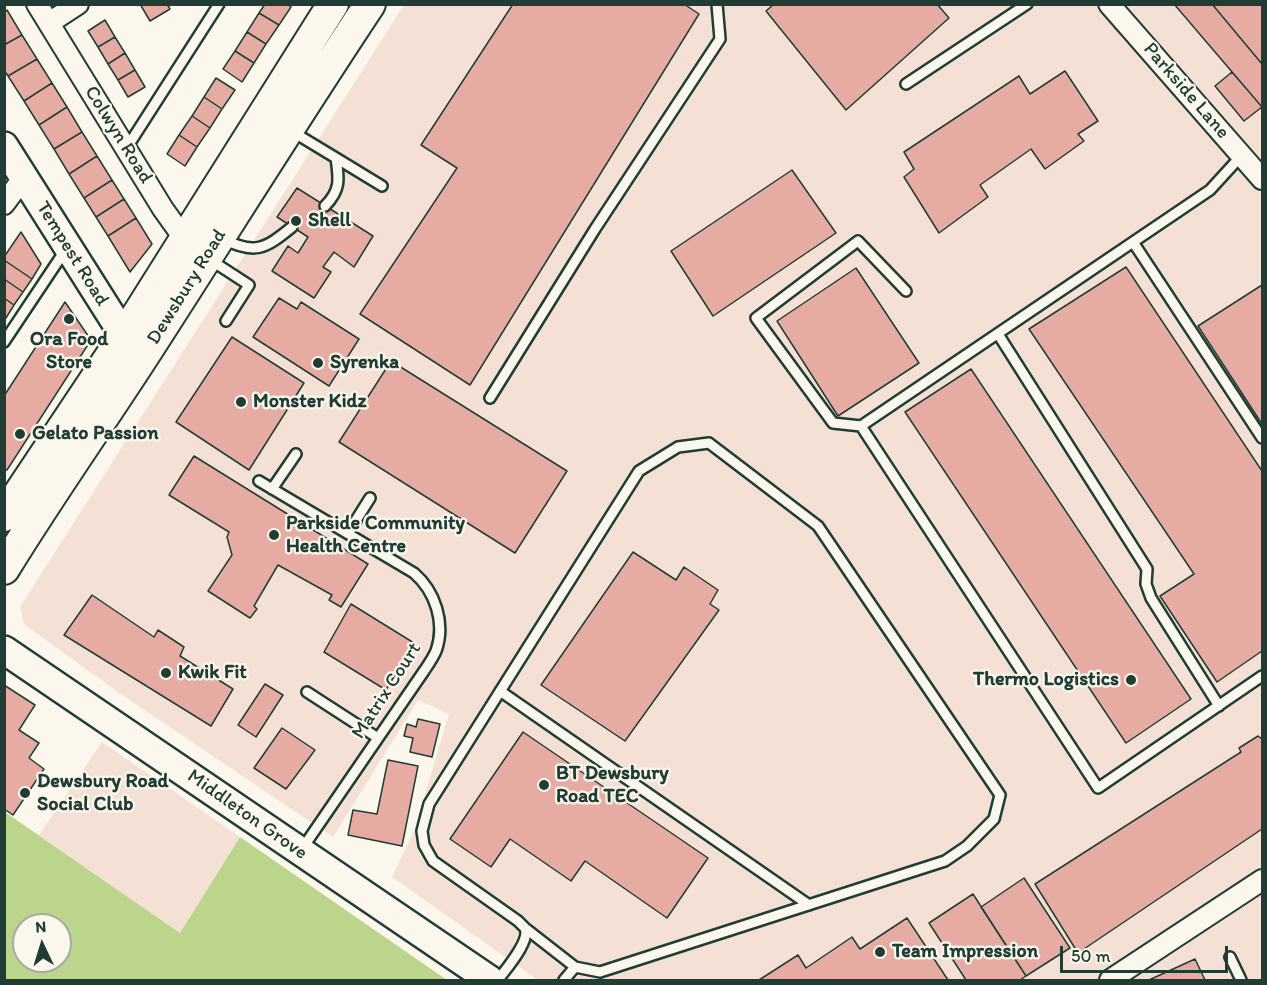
<!DOCTYPE html>
<style>
body{margin:0}
#map{position:relative;width:1267px;height:985px;overflow:hidden;background:#fbf7ec;font-family:Itim,sans-serif}
canvas{display:block}
.frame{position:absolute;inset:0;border:6px solid #1f3d34;pointer-events:none}
.north{position:absolute;left:12px;top:913px;width:60px;height:60px;box-sizing:border-box;background:#fbf7ec;border:2px solid #a3ada2;border-radius:50%;rotate:356deg;font-size:16px;font-weight:700;line-height:24px;text-align:center;color:#1f3d34}
.north::after{content:'';display:block;margin:auto;width:21px;height:27px;background:#1f3d34;clip-path:polygon(50% 0,100% 100%,50% 72%,0 100%)}
.scale{position:absolute;left:1060px;top:946px;width:168px;height:27px;box-sizing:border-box;border:3px solid #1f3d34;border-top:0;padding-left:8px;font-size:18px;line-height:21px;white-space:nowrap;color:#1f3d34;-webkit-text-stroke:4px #fbf7ec;paint-order:stroke}
</style>
<div id="map">
<canvas width="1267" height="985"></canvas>
<div class="frame"></div>
<div class="north">N</div>
<div class="scale">50 m</div>
</div>
<script>
const context = document.querySelector('canvas').getContext('2d');
context.lineJoin = 'round';
function fill(path, color) { context.fillStyle = color; context.fill(path, 'evenodd'); }
function trace(path, color, width, dash) { context.strokeStyle = color; context.lineWidth = width; context.lineCap = dash ? 'butt' : 'round'; context.setLineDash(dash || []); context.stroke(path); }
function drawText(font, color, halo, rows, align = 'center') {
  context.font = font + ' Itim,sans-serif'; context.lineWidth = 4.5; context.setLineDash([]); context.textBaseline = 'middle'; context.strokeStyle = halo; context.fillStyle = color; for (const [text, x, y, turn = 0] of rows) {
    context.save(); context.translate(x, y); context.rotate((+turn || 0) * Math.PI / 180); context.textAlign = isNaN(turn) ? turn : align; if (halo) context.strokeText(text, 0, 0); context.fillText(text, 0, 0); context.restore();
  }
}
fill(new Path2D(`
 M404 5H1262V980H538L392 877 414 831 449 714 418 700 333 837 118 692 24 624 20 607Z
 M102 742 240 837 180 933 39 835Z`), '#f5e0d6');
fill(new Path2D(`
 M5 812 180 933 240 837 447 980H5ZM24 925H60V961H24Z`), '#bbd58c');
const building = new Path2D(`
 M140 4H167L170 9 150 21Z
 M265 4H287L291 7 279 25 259 13Z
 M513 4H684L699 14 470 385 360 314 457 168 421 145Z
 M774 4H937L949 18 846 110 766 11Z
 M1174 4H1212L1262 64V107Z
 M1212 4H1262V64Z
 M7 10 22 35 4 45V12Z
 M259 13 279 25 266 44 247 32Z
 M105 20 115 37 98 47 88 31Z
 M247 32 266 44 254 63 235 51Z
 M22 35 37 59 8 76 4 70V45Z
 M115 37 125 53 108 64 98 47Z
 M235 51 254 63 242 82 223 69Z
 M125 53 135 70 118 80 108 64Z
 M37 59 52 83 24 101 8 76Z
 M135 70 145 87 128 97 118 80Z
 M1065 71 1098 121 1078 134 1084 141 1045 169 1031 149 980 185 988 197 939 233 904 177 914 169 904 152 1019 76 1030 94Z
 M1232 72 1262 107 1244 121 1215 86Z
 M216 78 235 90 222 109 204 97Z
 M52 83 67 107 39 125 24 101Z
 M204 97 222 109 210 128 192 116Z
 M67 107 82 132 54 149 39 125Z
 M192 116 210 128 197 147 179 135Z
 M82 132 97 156 69 174 54 149Z
 M179 135 197 147 185 166 167 154Z
 M97 156 112 180 84 198 69 174Z
 M792 170 836 233 713 316 671 251Z
 M112 180 124 199 96 217 84 198Z
 M297 188 373 236 354 267 334 252 323 267 331 272 314 298 272 271 288 246 298 253 308 237 277 217Z
 M124 199 136 218 108 236 96 217Z
 M136 218 152 244 130 272 108 236Z
 M21 232 41 264 32 279 4 260V257Z
 M4 260 32 279 23 292 4 279Z
 M1126 267 1262 471V651L1217 682 1160 596 1194 574 1029 329Z
 M856 268 919 363 838 416 777 321Z
 M4 279 23 292 14 305 4 298Z
 M1262 285V424L1198 326Z
 M4 298 14 305 6 318 4 317Z
 M279 298 297 309 301 302 359 339 329 386 253 337Z
 M65 302 91 340 7 470 4 468V396Z
 M232 337 304 383 249 470 176 422Z
 M391 361 567 471 515 553 339 442Z
 M971 369 1191 699 1126 743 905 412Z
 M194 456 368 564 341 607 329 600 332 595 278 565 254 606 257 609 250 618 208 591 232 555 227 537 229 532 169 495Z
 M633 552 676 580 684 567 718 590 710 604 719 610 625 741 541 685Z
 M92 595 154 637 158 630 184 647 180 656 233 689 211 726 64 635Z
 M351 604 414 643 386 690 324 652Z
 M265 684 283 695 256 737 238 725Z
 M4 685 35 705 19 730 39 743 29 758 44 769 13 815 4 809Z
 M418 719 440 724 432 757 410 752 413 738 404 736 407 724 416 727Z
 M282 728 315 750 286 789 254 768Z
 M523 732 708 858 667 918 585 861 571 881 510 839 491 867 450 839Z
 M1258 736 1262 739V829L1078 953 1035 884 1241 752 1239 748Z
 M388 760 418 766 402 846 348 835 353 810 377 814Z
 M1024 878 1070 948 1026 976 981 907Z
 M973 894 1026 976 1020 980H966L929 923Z
 M907 918 948 980H759L798 955 806 968 852 937 860 949Z
 M1195 959 1205 980H1149Z`);
fill(building, '#e6aca3');
trace(building, '#1f3d34', 1.5);
const lane = new Path2D(`
 M906 84 1027 4
 M293 132 336 158C339 179 341 190 325 206
 M126 149 219 4
 M336 158 382 186
 M223 239C255 255 265 249 292 227
 M1133 242 1262 438
 M209 259 249 285 226 321
 M906 291 858 241 756 318 833 423 861 426 1210 190 1242 155
 M998 334 1147 569 1146 584 1151 598 1219 706
 M4 342 66 249
 M490 398 595 229 720 39 717 4
 M861 426 1098 788 1262 676
 M259 481 414 573C435 591 446 623 436 651 433 658 428 665 424 671L302 849
 M272 489 296 454
 M348 533 370 498
 M500 691 809 905
 M307 692 378 738
 M525 928 575 967
 M1230 957 1241 980
 M498 980C505 970 531 941 525 928 524 927 519 922 518 921L433 861 424 845 422 831 429 804 639 471 678 447 709 443 818 526 1000 795 994 819 967 846 945 861 600 972 575 967 564 980`);
const street = new Path2D(`
 M37 4 163 209 191 248
 M1109 4 1262 179
 M49 23 78 4
 M4 204 24 177
 M1110 980 1262 880`);
const secondary = new Path2D(`
 M4 146 135 353
 M4 650 490 980`);
const primary = new Path2D(`
 M4 516 124 336 333 4
 M4 569C47 499 94 432 139 363 216 244 291 123 370 4`);
trace(lane, '#1f3d34', 14);
trace(street, '#1f3d34', 24);
trace(secondary, '#1f3d34', 32);
trace(primary, '#1f3d34', 34);
trace(lane, '#fbf7ec', 9);
trace(street, '#fbf7ec', 20);
trace(secondary, '#fbf7ec', 27);
trace(primary, '#fbf7ec', 30);
for (const [x, y, r, color] of [
 [296,221,6,"#1f3d34"],
 [69,319,6,"#1f3d34"],
 [318,363,6,"#1f3d34"],
 [241,402,6,"#1f3d34"],
 [20,434,6,"#1f3d34"],
 [274,535,6,"#1f3d34"],
 [166,673,6,"#1f3d34"],
 [1131,680,6,"#1f3d34"],
 [544,785,6,"#1f3d34"],
 [25,793,6,"#1f3d34"],
 [880,952,6,"#1f3d34"]
]) { const dot = new Path2D(); dot.arc(x, y, r, 0, 2 * Math.PI); context.fillStyle = color; context.fill(dot); trace(dot, '#fbf7ec', 2); }
drawText('20px', '#1f3d34', '#fbf7ec', [
 ["Parkside Lane",1186,91,49],
 ["Colwyn Road",118,135,58],
 ["Tempest Road",72,254,58],
 ["Dewsbury Road",187,287,-58],
 ["Matrix Court",387,691,-57],
 ["Middleton Grove",247,815,35]
]);
drawText('bold 20px', '#1f3d34', '#fbf7ec', [
 ["Shell",308,221],
 ["Ora Food",69,340,"center"],
 ["Store",69,363,"center"],
 ["Syrenka",330,363],
 ["Monster Kidz",253,402],
 ["Gelato Passion",32,434],
 ["Parkside Community",286,524],
 ["Health Centre",286,547],
 ["Kwik Fit",178,673],
 ["Thermo Logistics",1119,680,"right"],
 ["BT Dewsbury",556,774],
 ["Road TEC",556,797],
 ["Dewsbury Road",37,782],
 ["Social Club",37,805],
 ["Team Impression",892,952]
], 'left');
</script>
